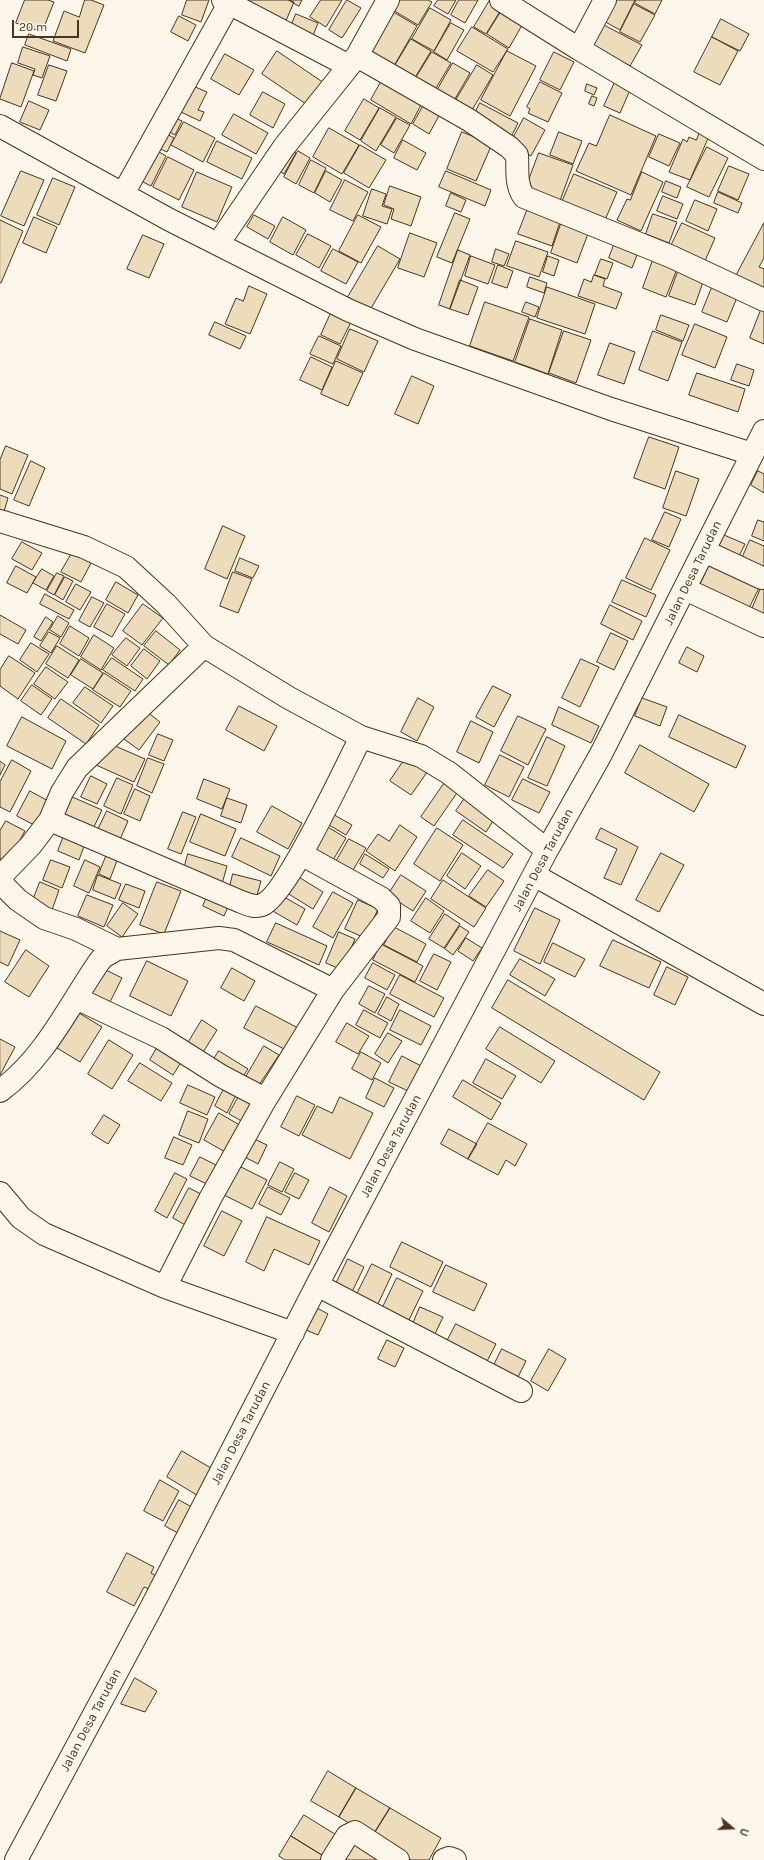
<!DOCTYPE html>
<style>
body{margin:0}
#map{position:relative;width:764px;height:1860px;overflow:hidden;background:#fbf6e9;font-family:Karla,sans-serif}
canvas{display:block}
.north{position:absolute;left:712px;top:1808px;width:40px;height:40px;-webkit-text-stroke:3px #fbf6e9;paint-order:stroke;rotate:109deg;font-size:11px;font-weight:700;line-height:16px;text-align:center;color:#4a3520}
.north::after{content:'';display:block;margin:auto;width:14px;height:18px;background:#4a3520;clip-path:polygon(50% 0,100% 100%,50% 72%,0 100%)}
.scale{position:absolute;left:12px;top:20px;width:67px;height:18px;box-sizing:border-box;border:2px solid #4a3520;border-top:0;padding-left:5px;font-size:12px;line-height:14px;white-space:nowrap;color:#4a3520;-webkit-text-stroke:3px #fbf6e9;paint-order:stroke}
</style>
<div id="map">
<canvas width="764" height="1860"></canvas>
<div class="north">U</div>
<div class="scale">20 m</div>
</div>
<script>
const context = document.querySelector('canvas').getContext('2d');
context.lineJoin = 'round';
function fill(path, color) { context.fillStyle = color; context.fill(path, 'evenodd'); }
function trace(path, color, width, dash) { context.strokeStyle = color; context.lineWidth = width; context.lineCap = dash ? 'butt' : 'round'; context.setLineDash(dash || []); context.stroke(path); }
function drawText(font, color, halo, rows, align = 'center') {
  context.font = font + ' Karla,sans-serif'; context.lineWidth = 3; context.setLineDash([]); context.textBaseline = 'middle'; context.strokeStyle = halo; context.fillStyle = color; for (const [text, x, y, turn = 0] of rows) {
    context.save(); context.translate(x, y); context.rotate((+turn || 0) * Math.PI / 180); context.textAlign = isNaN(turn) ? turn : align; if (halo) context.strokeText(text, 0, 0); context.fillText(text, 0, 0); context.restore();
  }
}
const building = new Path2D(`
 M25 0H48L54 2 42 32 16 23Z
 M85 0H91L104 5 85 53 53 41 64 11 79 17Z
 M187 0H209L201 22 182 15Z
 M238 0H288L294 2 285 23Z
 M289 0H302L299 6Z
 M321 0H342L326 27 310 17Z
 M347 0 361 8 342 38 329 30Z
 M397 0H428L432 2 418 25 391 9Z
 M438 0H456L448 14 434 6Z
 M459 0H478L465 23 451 15Z
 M490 0 504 5 486 34 474 27Z
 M610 0H635L620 30 600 19Z
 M636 0H662L655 14 635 3Z
 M634 4 655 15 640 42 620 32Z
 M504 7 525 20 509 48 487 34Z
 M430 8 451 20 434 51 412 39Z
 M390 10 417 26 391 71 359 53Z
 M296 14 318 23 312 38 290 29Z
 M179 16 196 25 188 41 171 32Z
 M721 19 749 34 740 51 712 37Z
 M451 23 464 30 447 60 434 52Z
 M600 23 642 45 630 66 589 44Z
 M472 27 508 49 493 72 457 51Z
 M29 34 71 49 67 61 25 45Z
 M712 37 738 51 720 85 694 72Z
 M411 39 431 51 413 81 393 69Z
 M23 47 50 56 42 78 33 75 35 69 18 63Z
 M277 51 324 83 309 106 262 74Z
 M507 51 536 66 510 116 481 100Z
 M432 52 451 63 433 93 414 81Z
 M554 52 574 62 560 90 540 80Z
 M225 54 254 70 239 95 211 79Z
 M12 63 34 71 21 107 0 99Z
 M453 63 470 73 452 104 435 94Z
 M49 65 67 71 56 101 38 95Z
 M477 65 493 75 469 115 453 105Z
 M382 80 422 103 411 124 371 100Z
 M616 80 631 88 620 113 604 106Z
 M540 82 562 93 548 122 528 113 530 109 527 107Z
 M587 84 597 88 594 95 585 91Z
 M193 86 207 92 198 110 204 112 200 121 181 112Z
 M263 92 285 104 273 128 250 115Z
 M592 96 597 98 594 106 589 104Z
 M364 99 379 108 360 140 345 131Z
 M29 101 49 110 40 130 20 122Z
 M425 103 441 112 429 134 413 124Z
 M480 103 518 123 510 139 472 119Z
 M380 108 396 117 376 151 361 141Z
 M234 114 268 133 256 154 222 135Z
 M610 115 656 136 631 195 576 171 589 143 596 146Z
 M173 117 182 121 175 135 166 130Z
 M397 118 410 125 394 153 381 145Z
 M524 118 545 130 531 156 510 144Z
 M184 122 215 138 203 162 171 145Z
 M329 128 359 145 342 174 313 157Z
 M163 132 174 138 167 152 156 147Z
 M462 132 492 144 476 181 447 169Z
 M559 132 582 141 573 164 550 155Z
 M700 132 709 136 690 180 669 172 683 139 687 142 689 137 696 140Z
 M659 134 680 143 669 166 649 157Z
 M403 140 426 153 417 170 394 158Z
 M217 141 252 158 242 179 207 162Z
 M360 145 386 160 369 188 344 173Z
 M286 146 296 153 284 174 274 167Z
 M707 147 728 158 709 197 687 187Z
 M154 149 166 156 151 186 139 180Z
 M298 151 310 158 296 184 284 177Z
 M539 153 573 165 558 206 524 193Z
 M168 157 194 170 179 200 153 187Z
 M311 160 326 168 314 193 299 185Z
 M729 166 749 174 738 200 718 191Z
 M21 171 44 180 24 226 1 216Z
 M326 171 342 180 330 202 315 193Z
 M446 171 491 190 485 206 439 187Z
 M197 172 232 187 217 222 182 207Z
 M642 172 663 182 641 231 617 220 627 199 630 200Z
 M574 174 617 192 605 220 562 202Z
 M53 178 75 187 59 225 37 215Z
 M345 180 368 192 353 221 330 210Z
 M666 181 681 187 677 198 662 192Z
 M390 186 421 197 411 226 391 219 394 209 384 205Z
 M372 189 386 194 382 206 392 209 387 224 363 216Z
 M718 192 742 203 738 213 714 203Z
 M451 193 466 200 461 212 446 206Z
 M663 196 683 204 677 219 657 211Z
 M695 200 717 209 708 231 686 221Z
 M528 208 561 219 552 246 518 234Z
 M455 213 470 219 452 263 437 257Z
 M653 214 677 222 669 243 646 234Z
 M254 215 275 226 268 239 247 227Z
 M358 215 381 227 361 263 339 251Z
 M34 217 57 227 46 253 23 243Z
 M283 217 306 230 293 255 270 242Z
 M0 220 23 231 1 283H0Z
 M562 221 589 231 577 263 551 253Z
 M682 223 715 238 705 261 671 246Z
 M764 223V258L759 267 764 269V292L736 276Z
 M410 233 437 243 424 277 398 268Z
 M308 234 331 246 319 268 296 255Z
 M143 235 164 244 149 278 127 269Z
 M516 241 548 252 539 277 507 266Z
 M614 245 637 255 632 268 609 258Z
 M378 246 400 259 370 310 348 297Z
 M333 249 358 262 346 284 321 271Z
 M496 249 509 254 504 266 492 262Z
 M458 250 470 255 450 309 439 305Z
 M471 256 495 265 488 284 465 276Z
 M548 256 559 260 554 276 543 272Z
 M601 259 613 263 607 279 595 275Z
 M653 260 677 269 666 297 643 288Z
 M498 265 513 271 507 288 492 283Z
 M679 269 704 279 695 305 669 296Z
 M594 275 605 279 603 286 622 293 616 309 578 296 584 279 591 282Z
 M530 277 547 283 544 293 527 287Z
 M460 280 478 287 468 315 450 309Z
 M713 285 738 295 727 322 702 312Z
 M249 286 267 294 250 334 225 324 236 298 243 301Z
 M547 287 595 304 585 334 537 318Z
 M485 302 529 317 513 361 470 346Z
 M526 302 539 307 535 317 522 312Z
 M761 310 764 311V344L750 338Z
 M331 313 351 322 340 344 321 335Z
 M661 315 689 325 683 341 656 330Z
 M530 319 562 330 548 374 515 362Z
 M215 322 246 336 240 349 209 335Z
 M695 324 727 337 715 368 682 355Z
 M350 329 378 341 364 372 337 359Z
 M564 331 591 340 576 383 549 373Z
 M653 331 682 342 668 381 639 370Z
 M319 336 341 346 333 364 310 354Z
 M610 343 635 352 624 384 598 375Z
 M311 357 332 367 322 390 300 380Z
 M336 361 363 373 348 406 321 394Z
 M737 364 754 370 749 386 731 380Z
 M697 373 745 389 738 412 689 395Z
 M412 376 434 386 418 424 395 414Z
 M649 437 679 447 665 489 634 478Z
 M6 446 28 455 12 494 0 489V460Z
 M31 461 45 468 29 506 14 500Z
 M676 471 699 479 686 516 663 508Z
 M758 471 764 474V493L751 485Z
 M0 495 8 498 3 515 0 514Z
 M665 512 681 519 669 547 652 540Z
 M758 520 764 522V541L752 536Z
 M223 526 245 536 227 579 205 569Z
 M724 535 745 544 738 558 718 549Z
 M645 538 670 550 651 590 626 578Z
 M750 540 764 546V571L741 561Z
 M22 542 42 553 32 570 12 559Z
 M72 553 91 563 81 582 61 572Z
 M240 558 259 566 253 578 235 571Z
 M713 558 762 582 747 612 699 587Z
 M16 566 36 577 27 593 7 583Z
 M42 569 54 576 46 590 33 583Z
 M233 572 252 579 238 613 220 606Z
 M57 573 64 576 54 595 47 591Z
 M65 577 73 581 63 600 55 595Z
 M622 580 656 595 646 617 612 602Z
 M116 582 138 595 128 613 106 600Z
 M76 584 91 592 80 610 66 602Z
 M761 588 764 589V622L749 616Z
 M45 594 74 610 69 619 40 604Z
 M92 597 104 603 90 627 79 621Z
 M107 604 125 614 112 637 94 627Z
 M143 604 163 618 142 645 123 631Z
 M610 605 642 621 633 640 601 624Z
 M0 615 26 630 18 644 0 634Z
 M58 616 69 623 61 637 50 630Z
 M46 617 53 622 41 641 34 637Z
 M70 626 89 638 79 656 60 644Z
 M156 631 180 650 169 665 144 646Z
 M49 632 60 638 51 653 40 646Z
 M611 633 628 641 614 670 597 662Z
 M94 635 114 648 101 670 81 657Z
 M126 638 140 648 127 666 112 655Z
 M31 643 49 654 37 672 20 660Z
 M57 646 79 660 68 678 46 664Z
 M687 647 704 656 697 672 679 663Z
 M144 649 160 661 147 679 131 666Z
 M9 656 35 673 18 699 0 686V670Z
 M112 658 143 679 135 691 103 670Z
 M81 659 103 673 93 689 71 675Z
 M581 659 599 667 580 707 562 698Z
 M46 667 68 682 55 699 34 684Z
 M104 673 131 691 120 707 93 690Z
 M32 685 52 699 41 715 21 701Z
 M493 686 511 695 494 727 476 717Z
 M85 687 113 706 101 723 73 703Z
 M418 698 434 707 417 741 401 732Z
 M642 698 667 707 660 726 635 716Z
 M61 699 99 725 86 744 48 718Z
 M239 706 277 726 264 751 226 730Z
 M559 707 599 726 591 743 552 725Z
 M146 711 160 722 139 750 124 739Z
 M679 715 746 746 736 768 669 737Z
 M518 716 546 729 528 765 501 751Z
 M22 717 66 741 52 769 7 746Z
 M471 721 493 732 479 763 457 752Z
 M158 734 173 740 164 761 149 755Z
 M547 737 565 746 547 786 528 778Z
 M106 742 145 759 134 782 96 765Z
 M640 745 709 784 694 812 625 773Z
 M409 753 430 768 411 795 390 781Z
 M500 755 524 767 509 797 485 785Z
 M148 758 164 764 152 793 137 786Z
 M12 760 31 771 10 812 0 807V782Z
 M0 761 5 765 0 775Z
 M91 776 107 784 97 804 81 797Z
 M117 778 133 785 121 814 104 806Z
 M448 778 461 787 434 826 421 817Z
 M204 779 230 789 222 809 197 799Z
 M523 779 550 792 539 813 512 800Z
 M135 789 150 796 140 821 124 814Z
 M30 791 50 802 36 826 17 816Z
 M70 796 102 810 91 833 60 819Z
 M227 798 247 805 241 823 221 816Z
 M465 798 495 818 486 832 456 811Z
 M272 806 302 823 288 849 257 832Z
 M107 811 128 821 118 844 96 834Z
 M183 812 196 817 181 854 168 849Z
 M329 812 352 825 346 835 324 822Z
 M201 814 236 829 225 856 190 842Z
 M463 820 513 854 503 868 453 835Z
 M6 821 25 831 7 863 0 859V831Z
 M321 823 346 838 329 867 304 853Z
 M400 825 417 837 395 871 366 851 378 834 389 841Z
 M437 828 463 845 440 881 414 864Z
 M601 828 638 847 621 885 604 878 617 849 596 839Z
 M65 833 86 841 79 860 58 851Z
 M241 838 280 856 271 876 232 857Z
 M349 839 366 848 349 877 333 867Z
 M462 853 481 866 465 889 447 876Z
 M661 853 684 865 659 912 636 900Z
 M107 854 118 858 110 879 99 874Z
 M188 854 227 866 222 884 183 873Z
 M365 854 389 869 383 878 360 864Z
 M51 860 70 867 62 888 43 880Z
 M85 860 100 867 89 893 74 886Z
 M488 870 504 881 486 907 469 896Z
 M233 874 261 881 256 899 229 891Z
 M98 875 121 884 115 899 93 890Z
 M401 875 426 891 413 911 388 895Z
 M297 876 323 892 313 909 287 893Z
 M443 880 486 908 474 927 431 899Z
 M40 882 59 890 52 910 32 903Z
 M157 882 181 891 164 934 140 925Z
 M126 884 145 891 139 908 119 900Z
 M209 892 230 902 224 916 203 906Z
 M333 892 353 903 333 938 313 927Z
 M279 894 305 909 297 925 271 910Z
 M87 895 113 905 104 927 78 916Z
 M426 898 444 911 430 933 411 921Z
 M358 900 378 909 365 938 345 929Z
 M123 903 138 914 122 937 107 926Z
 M535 908 560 920 540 964 514 951Z
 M445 914 460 924 444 948 429 939Z
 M276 923 327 946 319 965 267 942Z
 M460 926 469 932 453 955 445 949Z
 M394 927 426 944 417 962 384 945Z
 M0 931 20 940 8 966 0 962Z
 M339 932 355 939 342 970 326 963Z
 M466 938 482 948 473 961 458 951Z
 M613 940 661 962 649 988 600 966Z
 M553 943 585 959 575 977 544 962Z
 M381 944 423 966 415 982 373 960Z
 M26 950 49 966 29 997 5 982Z
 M434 954 451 962 437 990 420 981Z
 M520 959 555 979 545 996 510 975Z
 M147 961 188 981 171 1016 130 996Z
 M373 963 395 975 387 990 365 978Z
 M667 967 688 977 675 1005 654 995Z
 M232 968 255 981 244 1001 221 988Z
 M104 969 122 978 106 1010 88 1000Z
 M400 975 444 998 434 1017 390 994Z
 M508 980 660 1072 644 1100 492 1008Z
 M369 986 385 994 375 1013 359 1004Z
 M387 997 399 1004 391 1021 378 1014Z
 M256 1006 298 1028 286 1050 244 1028Z
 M364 1010 388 1023 380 1038 356 1025Z
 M400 1010 431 1026 421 1045 390 1030Z
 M79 1013 102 1027 80 1062 57 1048Z
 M202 1020 217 1030 200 1057 185 1048Z
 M347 1023 369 1036 358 1054 336 1042Z
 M500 1027 555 1061 541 1083 486 1049Z
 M388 1033 402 1041 388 1063 375 1054Z
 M0 1039 15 1047 0 1075Z
 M109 1040 133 1055 112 1089 88 1074Z
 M161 1041 185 1056 173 1075 150 1060Z
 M264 1046 279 1055 259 1085 246 1077Z
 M219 1051 248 1069 239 1083 210 1065Z
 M361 1052 381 1063 372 1080 352 1069Z
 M402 1056 423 1067 410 1092 389 1082Z
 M486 1059 516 1076 502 1099 473 1083Z
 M140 1063 172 1083 161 1101 128 1081Z
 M375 1078 394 1088 384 1107 366 1098Z
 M463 1080 501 1103 491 1120 453 1097Z
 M188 1085 215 1097 207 1115 180 1103Z
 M225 1087 237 1093 227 1113 215 1106Z
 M243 1089 261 1099 247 1124 229 1114Z
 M297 1096 315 1105 299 1136 281 1127Z
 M340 1097 373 1113 350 1159 302 1135 317 1106 332 1113Z
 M188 1111 208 1119 199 1143 179 1135Z
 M219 1113 243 1127 227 1153 204 1140Z
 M104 1115 120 1125 108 1144 92 1134Z
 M488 1123 527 1144 515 1166 506 1160 498 1175 468 1159Z
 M449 1129 477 1144 468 1159 441 1144Z
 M174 1137 192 1145 183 1165 165 1158Z
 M250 1137 267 1145 258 1164 241 1155Z
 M200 1157 220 1167 211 1186 190 1176Z
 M280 1162 294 1169 282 1192 268 1185Z
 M239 1166 267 1180 252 1209 224 1195Z
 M175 1173 187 1179 167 1218 155 1211Z
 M295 1173 309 1180 299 1199 285 1192Z
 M268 1187 290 1198 281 1215 259 1204Z
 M330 1187 347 1196 329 1232 312 1223Z
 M189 1188 203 1195 187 1226 173 1218Z
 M222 1211 242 1221 224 1256 204 1246Z
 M267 1217 320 1241 309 1265 274 1249 264 1271 246 1262Z
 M402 1242 443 1262 431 1287 390 1267Z
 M348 1259 364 1267 351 1294 335 1286Z
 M372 1264 392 1274 376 1308 355 1298Z
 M446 1265 487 1284 474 1311 433 1292Z
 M397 1278 423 1291 407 1324 381 1311Z
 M420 1307 443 1317 434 1336 412 1326Z
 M317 1308 328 1314 318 1335 306 1330Z
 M456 1324 496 1344 484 1367 444 1347Z
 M387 1340 404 1348 395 1367 378 1359Z
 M502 1349 526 1361 518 1377 494 1365Z
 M549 1349 566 1359 548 1391 531 1381Z
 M182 1451 216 1471 200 1497 167 1477Z
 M160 1480 179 1491 163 1521 144 1511Z
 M179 1500 199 1511 185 1537 165 1526Z
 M127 1553 154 1567 151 1573 156 1576 149 1589 144 1587 134 1606 107 1592Z
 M135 1678 157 1691 145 1712 121 1704Z
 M328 1771 356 1788 339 1817 311 1801Z
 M356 1788 390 1808 372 1837 339 1817Z
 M390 1808 441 1838 429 1860H411L372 1837Z
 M304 1815 338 1836 325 1857 291 1836Z
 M291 1836 325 1857 323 1860H285L279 1856Z
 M352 1841 386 1860H341Z`);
fill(building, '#ecdcbc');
trace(building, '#4a3520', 1);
const minor = new Path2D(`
 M223 0 349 66
 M501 0 579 49 764 159
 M579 49 605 0
 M357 56 469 120 509 147 517 155C518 169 515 184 524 197L672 257 764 300
 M0 126 168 219 348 310 415 339 611 409 752 454
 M123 194 231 0
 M218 244 284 147 357 56 388 0
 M0 521 84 547 126 567 166 604 204 646 289 698 361 737 421 756 449 773 547 850
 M704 551 762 578
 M685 589 764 626
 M50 820 239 901C247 904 254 908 262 905 287 895 346 766 361 737
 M534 875 764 1004
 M1 876 31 845 50 820 62 792 77 768 204 646
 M1 876 4 886 18 900 44 918 76 929 117 949
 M76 998 161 1038 221 1076 265 1099
 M0 1091C45 1058 68 1007 99 962L103 957 117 949 219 938 234 940 333 990
 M0 1193 21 1218 44 1234 165 1287 293 1333
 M317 1285 521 1391
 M165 1287 211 1197 264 1102 333 990 389 917V906L381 898 301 854
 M16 1860 150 1610 317 1285 547 850 601 754 764 431
 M332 1860 347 1836 355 1832 398 1860
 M444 1860 449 1858 455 1860`);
trace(minor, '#4a3520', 24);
trace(minor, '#fbf6e9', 22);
drawText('13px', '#4a3520', '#fbf6e9', [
 ["Jalan Desa Tarudan",693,573,-64],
 ["Jalan Desa Tarudan",543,860,-62],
 ["Jalan Desa Tarudan",391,1146,-62],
 ["Jalan Desa Tarudan",241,1433,-63],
 ["Jalan Desa Tarudan",91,1720,-62]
]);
</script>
